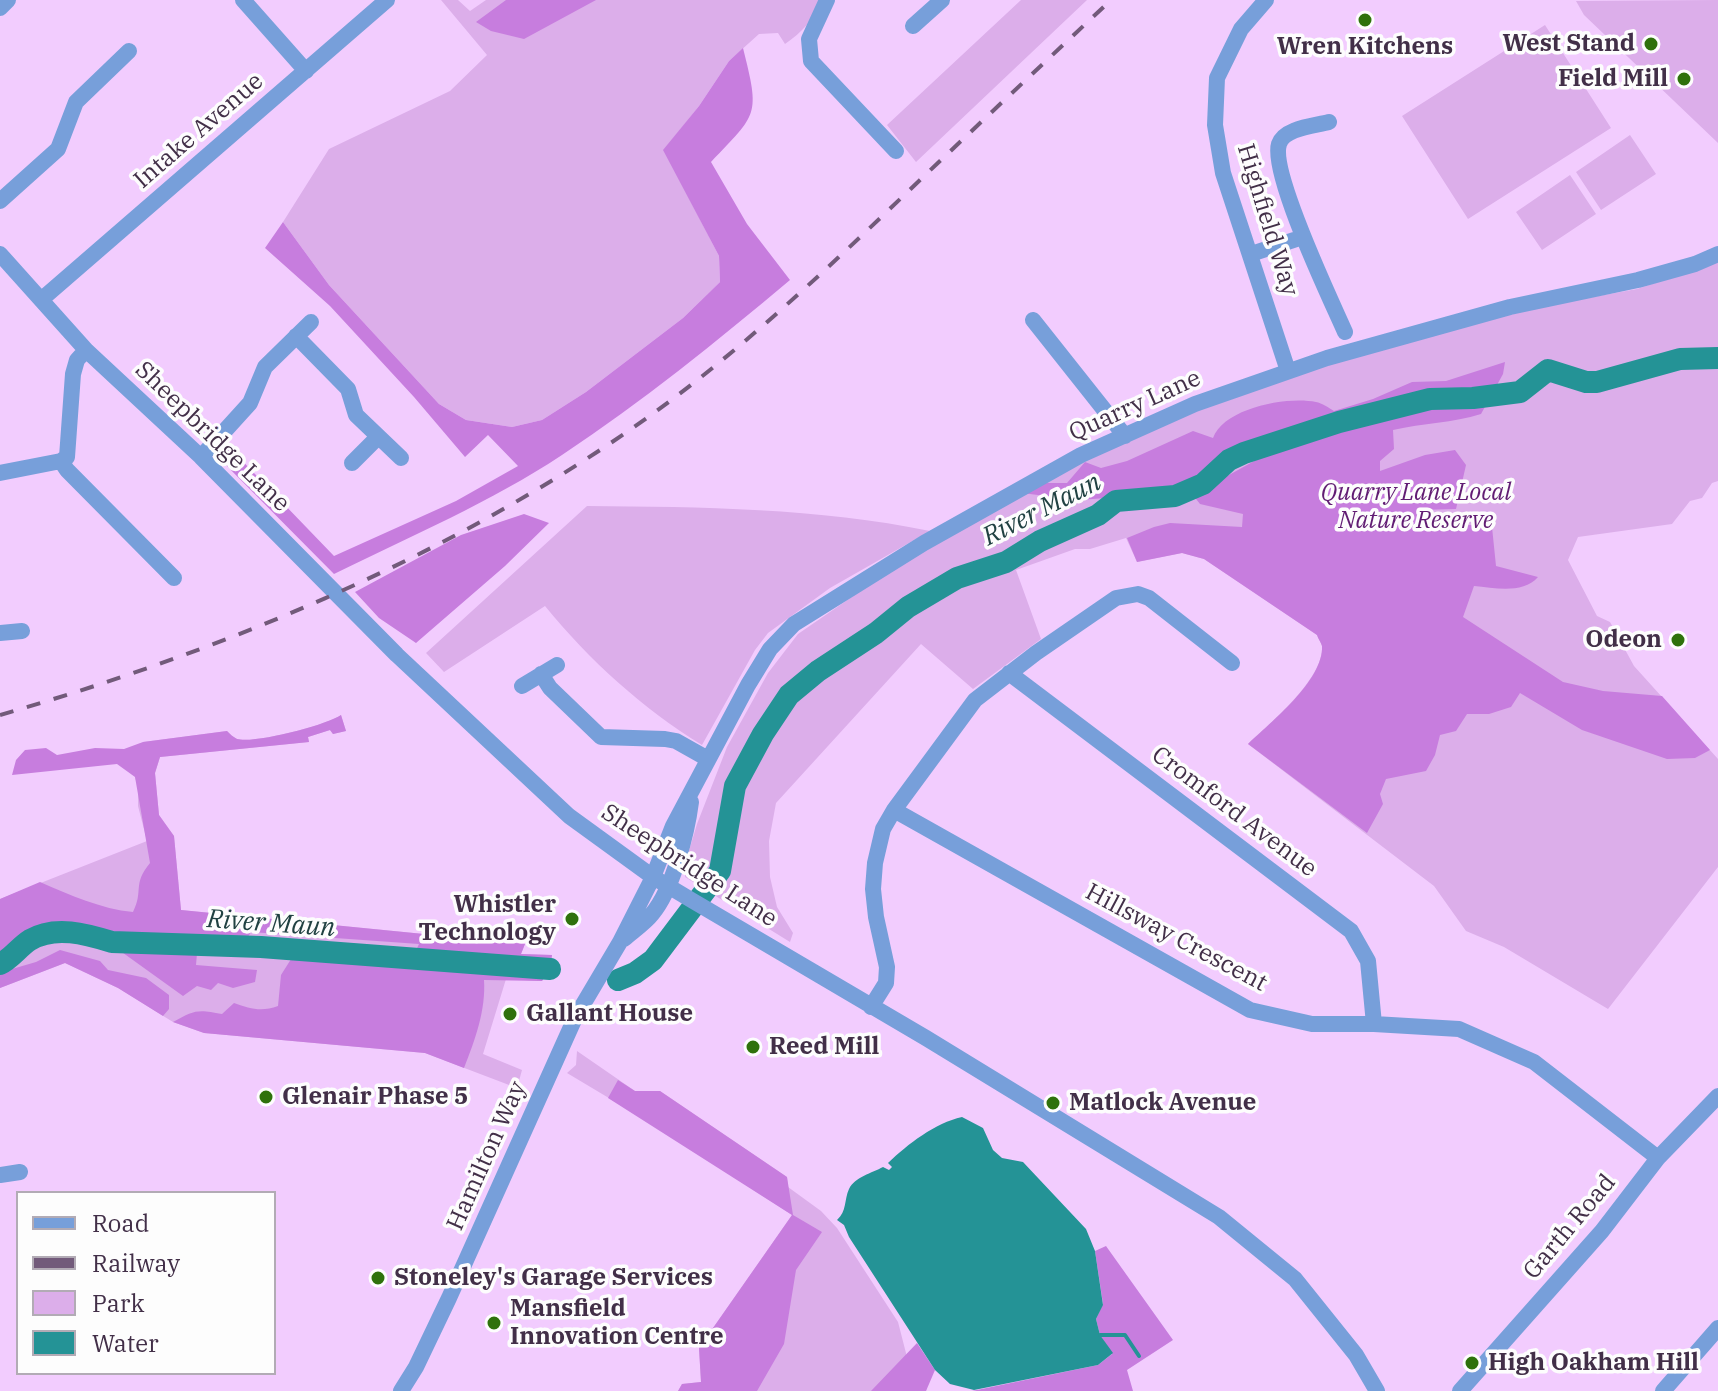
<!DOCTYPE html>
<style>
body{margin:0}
#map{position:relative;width:1718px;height:1391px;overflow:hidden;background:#f2ccfe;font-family:"IBM Plex Serif",serif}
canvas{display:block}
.legend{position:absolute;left:16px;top:1191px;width:260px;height:184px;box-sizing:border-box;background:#fdfdfd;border:2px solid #b2abb5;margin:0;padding:10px 14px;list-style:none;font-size:24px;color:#422f48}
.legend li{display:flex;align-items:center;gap:16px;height:40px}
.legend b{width:40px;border:2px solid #b2abb5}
</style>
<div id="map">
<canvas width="1718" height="1391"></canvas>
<ul class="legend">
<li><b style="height:10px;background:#779fda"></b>Road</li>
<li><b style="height:10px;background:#725a7a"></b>Railway</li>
<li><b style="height:22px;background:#dcaeea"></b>Park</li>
<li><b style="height:22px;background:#249396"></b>Water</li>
</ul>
</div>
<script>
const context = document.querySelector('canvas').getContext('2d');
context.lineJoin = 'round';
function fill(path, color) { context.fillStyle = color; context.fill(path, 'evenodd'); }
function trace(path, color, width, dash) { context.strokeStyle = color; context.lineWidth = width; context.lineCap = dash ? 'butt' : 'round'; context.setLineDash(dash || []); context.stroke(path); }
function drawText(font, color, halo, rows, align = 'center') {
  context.font = font + ' "IBM Plex Serif",serif'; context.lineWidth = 7; context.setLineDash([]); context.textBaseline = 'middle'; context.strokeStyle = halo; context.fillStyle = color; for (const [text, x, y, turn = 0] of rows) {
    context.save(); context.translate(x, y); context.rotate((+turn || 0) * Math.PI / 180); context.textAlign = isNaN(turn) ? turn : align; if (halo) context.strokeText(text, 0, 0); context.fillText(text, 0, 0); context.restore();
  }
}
fill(new Path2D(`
 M441 0H458L470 11 486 0H822C814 20 802 32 785 44L778 33 759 34 729 61 699 106 664 150 719 256 720 282 683 318 586 392 542 420 512 427 466 420 439 404 329 285 283 222 329 149 450 91 487 55Z
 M1021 0H1087L916 162 887 125Z
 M1718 0V143L1584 15 1576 1Z
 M1545 25 1611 128 1468 219 1402 116Z
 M1630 135 1656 174 1601 210 1576 172Z
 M1570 175 1596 214 1542 250 1516 212Z
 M1718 262V481L1712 483 1702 498 1690 501 1672 524 1578 537 1568 560 1597 616 1610 622 1634 666 1718 759V867L1608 1009 1504 947 1466 931 1434 886 1248 744C1270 723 1324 679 1322 646 1321 642 1318 639 1317 635L1204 559 1182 553 1137 562 1126 538 1090 549H1075L1016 570 1041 639 973 689 921 644 776 803 769 841 770 877 777 907 793 933 790 942 685 877V864L697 824 727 747 768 673 798 634 888 572 1084 461 1200 409 1283 378 1473 324 1543 306 1637 289Z
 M587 506C702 507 818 508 930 531L830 588 768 633 755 650 702 745C642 708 590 661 545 606L444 672 426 653Z
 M341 715 346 731 333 734 330 730 308 737 309 742 160 757 155 773 159 815 174 836 181 910 525 944 521 954 552 955 550 969 542 981 506 979 483 1054 522 1070 517 1088 425 1053 204 1033 173 1022 118 988 65 963 0 988V899L147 841 138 806V787L135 777 143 742 227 731C230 734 233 737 237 739 254 744 327 725 341 715Z
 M577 1051 635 1091H660L787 1177 788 1187 821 1211 837 1228 898 1322 907 1357 928 1382 926 1391H678L682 1384 701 1382 699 1348 792 1215 649 1122 567 1073 576 1065Z`), '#dcaeea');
fill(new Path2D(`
 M506 0H596L524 39 491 31 476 22Z
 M743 48C760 116 758 113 711 162L747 224 790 280C716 342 642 402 562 455 491 502 411 536 334 574L214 453 227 445 334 556 456 501 518 466 488 435 465 457 414 397 330 306 265 248 283 222 329 285 439 404 466 420 512 427 542 420 586 392 683 318 720 282 719 256 663 150 699 106 729 61Z
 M1505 362 1503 374 1481 414C1453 423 1423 423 1393 430L1394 449 1380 461V471L1425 455 1455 450 1466 465 1456 509 1419 510 1417 523 1436 522 1492 527 1496 566 1538 577C1523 594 1496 588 1474 586L1463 617 1563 682 1603 691 1662 696 1710 750 1695 758 1667 759 1582 730 1520 693 1511 707 1489 714H1467L1456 731 1440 735 1435 755 1426 771 1386 779 1380 794 1383 804 1367 833 1248 744C1270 723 1324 680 1322 646 1321 642 1318 639 1317 635L1204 559 1182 553 1137 562 1127 538 1154 527 1170 523 1242 527 1243 514 1200 504 1193 495 1256 460V443L1242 444 1183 488 1164 494 1078 500 1022 493 1044 483H1067L1085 462 1101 468 1127 461 1193 431 1213 438C1224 408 1287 396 1316 402 1322 403 1329 408 1334 411L1373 399 1412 382 1446 381Z
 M524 514 549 523 505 566 416 643 379 618 355 592 461 535Z
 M341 715 346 731 333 734 330 730 308 737 309 742 160 757 155 773 159 815 174 836 181 910 525 944 521 954 552 955 550 969 542 981 484 980C486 1010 475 1040 464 1068L425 1053 204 1033 173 1022C194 1010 198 1009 222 1014L234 1003C250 1009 262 1012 278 1006L281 975 293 956 406 961 414 955 419 944 251 932 245 942H198L196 965 257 970 255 982 233 988 218 983 211 990 197 986 183 996 119 950 93 939 65 936 37 941 15 958 12 969 36 962 60 950 100 961 108 970 146 978 169 995V1009L163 1016 118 988 65 963 0 988V899L40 882C70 895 101 909 133 912 144 890 132 885 150 863L135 777 117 764 12 775 16 760 25 750 46 748 57 755 95 748 124 749 143 742 227 731C230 734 233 737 237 739 254 744 327 725 341 715Z
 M618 1080 635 1091H660L787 1177 793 1215 822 1232 796 1270 784 1344 757 1391H678L682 1384 701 1382 699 1348 792 1215 608 1098Z
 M1106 1246 1173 1340 1127 1370 1133 1391H972L1098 1365 1112 1354 1100 1335 1096 1319 1103 1304 1095 1251Z
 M917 1343 935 1370 926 1391H871Z`), '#c77dde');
fill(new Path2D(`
 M962 1117 983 1128 993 1150 1002 1158 1023 1162 1086 1229 1095 1251 1103 1305 1096 1319 1100 1335 1113 1353 1098 1365 974 1390 950 1384 935 1370 849 1237 844 1225 837 1220C847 1211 844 1200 849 1189 855 1177 872 1173 883 1167L889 1170 892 1167 888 1163C908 1144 935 1123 962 1117Z`), '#249396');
trace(new Path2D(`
 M1100 1335H1125L1139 1356`), '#249396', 4);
trace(new Path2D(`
 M0 964C11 959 19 947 30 940 55 925 86 934 112 942L261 947 550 969
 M618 980 635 973 653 960 720 871 735 786 763 734 789 695 818 671 876 633 908 607 957 578 1006 562 1040 541 1098 515 1116 501 1175 496 1203 484 1229 460 1244 453 1339 422 1430 399 1473 398 1520 392 1548 370 1586 382H1597L1680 359 1718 358`), '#249396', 22);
trace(new Path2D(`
 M243 0 306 71
 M827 0 809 39 811 61 896 151
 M1266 0 1241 29 1217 78 1215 125 1223 173 1288 371
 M0 8 8 0
 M913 26 942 0
 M1329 122C1314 126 1284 128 1279 144 1270 173 1331 300 1345 332
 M0 201 58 149 76 102 129 51
 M0 254 86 350 201 457 397 655 569 816 653 877 693 901 926 1038 1219 1217 1295 1279 1356 1355 1377 1391
 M1251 254 1303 237
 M42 299 387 0
 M1033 320 1125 436
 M296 336 348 389 356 415 401 458
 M201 457 250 403 265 367 311 322
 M61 461 67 470 174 578
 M352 463 378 437
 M0 473 61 461 67 457 73 374 77 360 86 350
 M0 633 22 631
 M1009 673 1351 931 1368 961 1374 1024
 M541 674 550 688 601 737 665 739 676 741 708 759
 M522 686 557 665
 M894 810 1250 1010 1312 1024H1374L1459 1029 1534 1062 1658 1158
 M624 939C633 931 645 923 652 914 673 889 687 833 691 802
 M871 1007 886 983 887 967 876 917 873 889 875 863 883 829 894 810 975 700 1036 653 1116 598 1138 594 1149 598 1232 663
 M0 1175 20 1172
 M401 1391 416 1367 449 1298 575 1018 620 942 653 877 673 826 748 685 770 649 794 624 924 543 1081 455 1195 404 1327 358 1510 307 1638 280 1695 264 1718 254
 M1460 1391 1602 1231 1658 1158 1718 1096
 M1663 1391 1718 1328`), '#779fda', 16);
trace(new Path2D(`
 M0 715C218 652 435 563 624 434 731 361 826 270 920 180 983 120 1047 60 1111 0`), '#725a7a', 4, [14, 14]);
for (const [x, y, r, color] of [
 [1365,20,8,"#2f710c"],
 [1651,44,8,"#2f710c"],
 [1684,79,8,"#2f710c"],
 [1678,640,8,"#2f710c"],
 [572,919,8,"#2f710c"],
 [510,1014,8,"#2f710c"],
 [753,1047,8,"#2f710c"],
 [266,1097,8,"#2f710c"],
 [1053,1103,8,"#2f710c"],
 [378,1278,8,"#2f710c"],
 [494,1323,8,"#2f710c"],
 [1472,1363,8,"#2f710c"]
]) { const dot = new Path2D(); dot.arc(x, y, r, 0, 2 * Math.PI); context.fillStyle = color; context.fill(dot); trace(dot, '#fdfdfd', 3); }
drawText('bold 24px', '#422f48', '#fdfdfd', [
 ["West Stand",1635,44,"right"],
 ["Wren Kitchens",1365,47,"center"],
 ["Field Mill",1668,79,"right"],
 ["Odeon",1662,640,"right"],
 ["Whistler",556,905,"right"],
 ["Technology",556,933,"right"],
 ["Gallant House",526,1014],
 ["Reed Mill",769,1047],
 ["Glenair Phase 5",282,1097],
 ["Matlock Avenue",1069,1103],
 ["Stoneley's Garage Services",394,1278],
 ["Mansfield",510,1309],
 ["Innovation Centre",510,1337],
 ["High Oakham Hill",1488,1363]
], 'left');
drawText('24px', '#422f48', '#fdfdfd', [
 ["Intake Avenue",199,131,-41],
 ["Highfield Way",1267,220,73],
 ["Quarry Lane",1135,406,-24],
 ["Sheepbridge Lane",212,437,44],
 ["Cromford Avenue",1234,812,37],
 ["Sheepbridge Lane",689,866,33],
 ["Hillsway Crescent",1176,938,28],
 ["Hamilton Way",487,1156,-66],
 ["Garth Road",1570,1227,-50]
]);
drawText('italic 24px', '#611c73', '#fdfdfd', [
 ["Quarry Lane Local",1416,493],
 ["Nature Reserve",1416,521]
]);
drawText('italic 26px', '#214142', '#fdfdfd', [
 ["River Maun",1042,510,-27],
 ["River Maun",271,924,4]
]);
</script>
